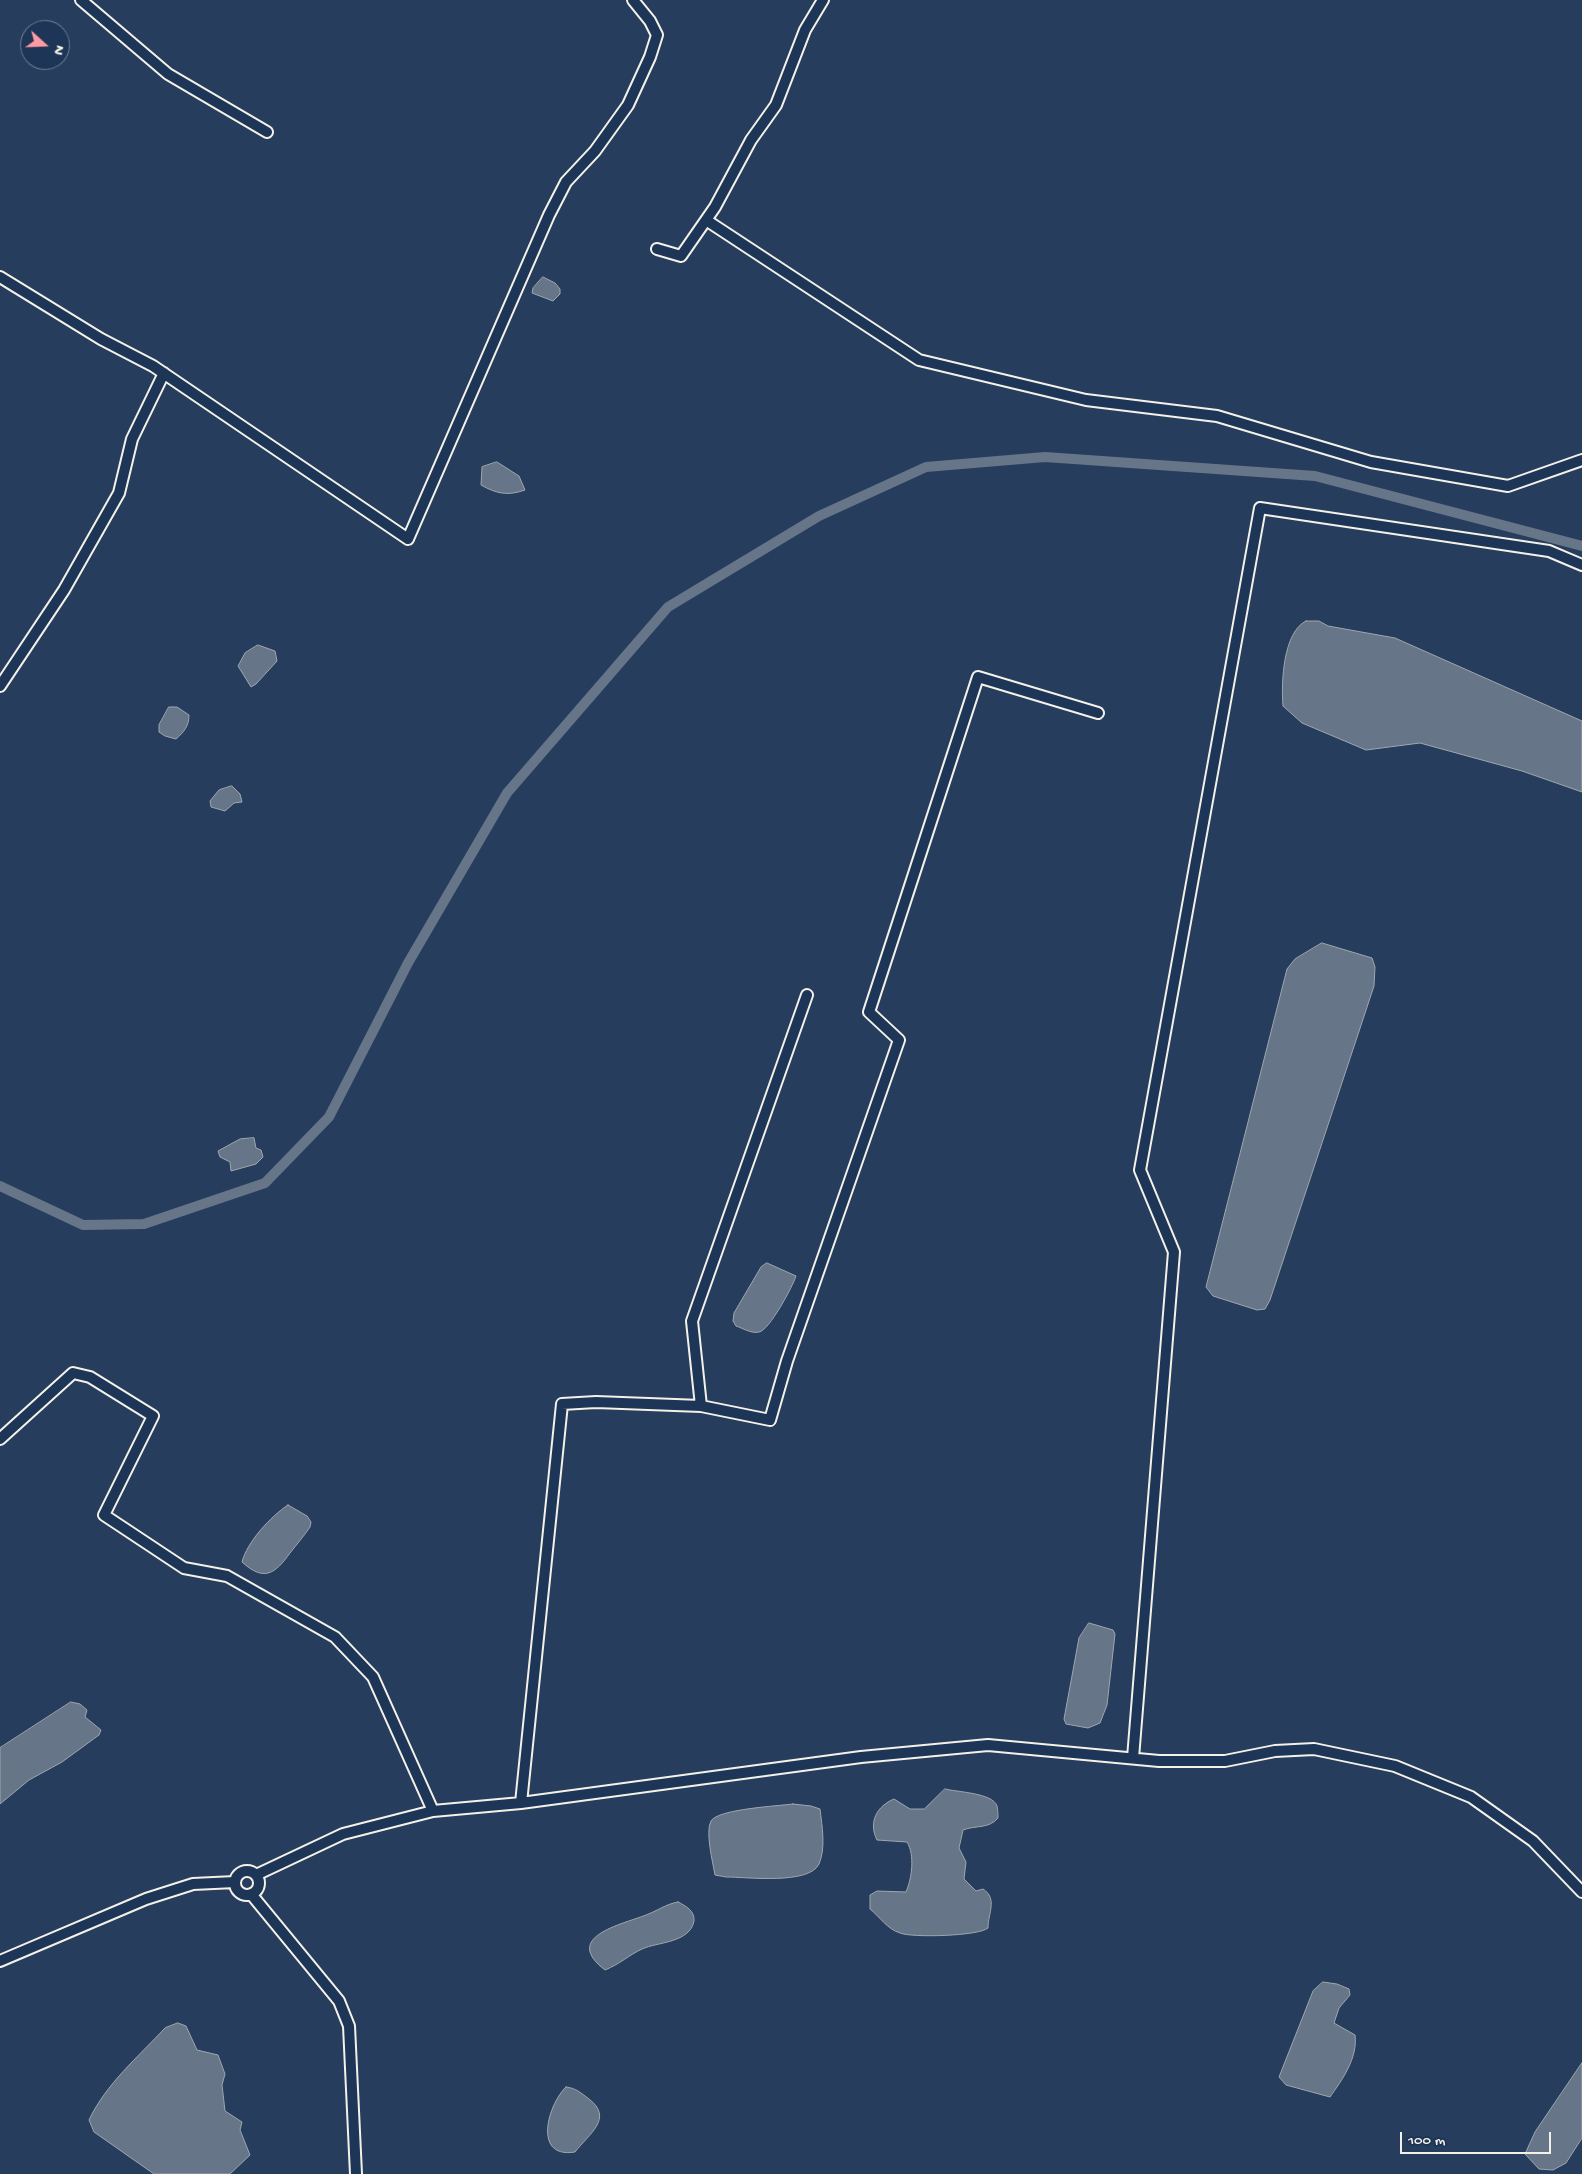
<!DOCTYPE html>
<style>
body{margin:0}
#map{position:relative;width:1582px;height:2174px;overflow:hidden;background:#263d5d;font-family:"Gochi Hand",sans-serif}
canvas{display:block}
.north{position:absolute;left:20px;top:20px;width:50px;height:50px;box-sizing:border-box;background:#1d3557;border:1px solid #738091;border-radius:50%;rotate:110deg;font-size:14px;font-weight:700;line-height:20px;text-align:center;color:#f4f1e8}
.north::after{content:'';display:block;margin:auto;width:18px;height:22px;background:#ff9aa2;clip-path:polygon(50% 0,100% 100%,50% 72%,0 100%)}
.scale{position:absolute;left:1400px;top:2132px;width:151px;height:22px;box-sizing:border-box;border:2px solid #f4f1e8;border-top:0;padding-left:6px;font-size:15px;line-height:18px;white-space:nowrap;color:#f4f1e8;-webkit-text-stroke:4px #1d3557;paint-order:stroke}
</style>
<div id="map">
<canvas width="1582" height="2174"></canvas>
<div class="north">N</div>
<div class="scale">100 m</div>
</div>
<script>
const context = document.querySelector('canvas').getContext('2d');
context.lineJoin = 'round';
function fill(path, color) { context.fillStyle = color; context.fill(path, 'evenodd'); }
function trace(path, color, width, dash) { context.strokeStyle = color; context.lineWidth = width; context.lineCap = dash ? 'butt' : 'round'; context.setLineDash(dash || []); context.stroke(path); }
const water = new Path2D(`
 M543 277 555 283 560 289V294L553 301 532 293 533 288Z
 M497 462 519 476 525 490C508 496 497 494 481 485L482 467Z
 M1306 621H1319L1328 626 1395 638 1582 721V792L1522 771 1420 743 1366 750 1302 723 1283 706C1281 683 1283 632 1306 621Z
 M258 645 275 651 277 661 256 684 251 687 238 666 245 653Z
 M169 707H177L189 715C189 726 184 732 176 739L165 736 159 732V725Z
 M232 786 240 794 242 802 234 803 225 811 211 807 210 801 219 790Z
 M1322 943 1372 958 1375 967 1374 986 1270 1300 1265 1309 1257 1310 1213 1296 1206 1287 1287 969 1295 959Z
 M254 1138 256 1148 261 1150 263 1157 256 1164 231 1171 230 1162 220 1157 218 1151 240 1139Z
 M767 1263 796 1276C793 1286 769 1331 759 1332 752 1334 742 1328 736 1326L733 1321 734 1313 761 1267Z
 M288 1505 307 1516 311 1522 310 1527C304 1536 297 1544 290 1553 275 1574 264 1582 242 1562 247 1542 271 1516 288 1505Z
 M1089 1623 1113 1630 1115 1634 1107 1705 1100 1723 1088 1728 1066 1724 1064 1719 1079 1638Z
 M71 1702 80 1704 87 1710 85 1717 101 1730 99 1735 62 1762 29 1780 0 1804V1748Z
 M945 1789C957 1792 993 1793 997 1806 998 1810 998 1815 998 1818 989 1829 976 1825 963 1830L959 1848 966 1862 964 1879 976 1891 983 1889C998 1899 988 1913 988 1928 979 1936 912 1938 900 1933 887 1929 880 1917 870 1909V1895L877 1891 906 1892C912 1878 915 1855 907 1842L877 1840C868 1822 877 1806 894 1799L910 1809H924Z
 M793 1804 811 1806 820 1809C822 1826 826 1848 819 1864 809 1885 747 1877 726 1877L715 1875C713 1863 705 1832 711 1821 718 1809 778 1806 793 1804Z
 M678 1902C686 1906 695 1911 694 1921 690 1943 657 1942 642 1949 629 1955 620 1964 605 1970 562 1937 620 1925 646 1915 657 1911 666 1904 678 1902Z
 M1323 1982 1337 1984 1349 1989 1350 1995 1339 2008 1334 2023 1355 2035C1358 2058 1342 2080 1330 2097L1286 2085 1279 2077 1313 1991Z
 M178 2023 186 2026 197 2050 218 2055 225 2074 222 2085 225 2111 242 2122 240 2130 250 2155 230 2174H154L94 2132 89 2120C106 2084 138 2057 165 2028Z
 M1582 2063V2138L1566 2163 1553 2170 1539 2169 1525 2154 1535 2132Z
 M566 2087C576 2088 581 2093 589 2099 614 2118 589 2134 575 2152 532 2159 548 2104 566 2087Z`);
fill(water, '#677588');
trace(water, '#9fa7ae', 1);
trace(new Path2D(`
 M0 1186 83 1225 144 1224 265 1183 329 1117 408 963 507 793 668 607 819 516 926 467 1045 457 1315 476 1582 546`), '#677588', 10);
const minor = new Path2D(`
 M81 0 168 74 267 132
 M706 220 919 360 1086 400 1217 416 1371 462 1508 486 1582 460
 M657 249 681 256 715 207 751 140 776 105 805 30 823 0
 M0 277 101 339 153 366 408 539 549 215 566 182 595 151 628 105 650 57 657 35 650 21 633 0
 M0 686 64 590 119 493 132 439 164 373
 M701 1406 692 1321 807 995
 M0 1439 73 1373 90 1377 153 1416 104 1515 184 1568 227 1576 335 1637 373 1677 433 1811
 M1133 1758 1174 1252 1140 1170 1260 508 1549 551 1582 565
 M521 1803 562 1404 596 1402 701 1406 770 1420 787 1361 899 1040 869 1012 978 677 1098 713
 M235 1883a12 12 0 1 1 24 0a12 12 0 1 1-24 0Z
 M256 1875 343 1834 433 1811 521 1803 861 1757 988 1745 1159 1761H1225L1275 1751 1314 1749 1395 1766 1471 1797 1533 1841 1582 1892
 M251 1894 339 2001 349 2026 356 2174
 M0 1961 146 1899 193 1884 235 1882`);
trace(minor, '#f4f1e8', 14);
trace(minor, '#1d3557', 10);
</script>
